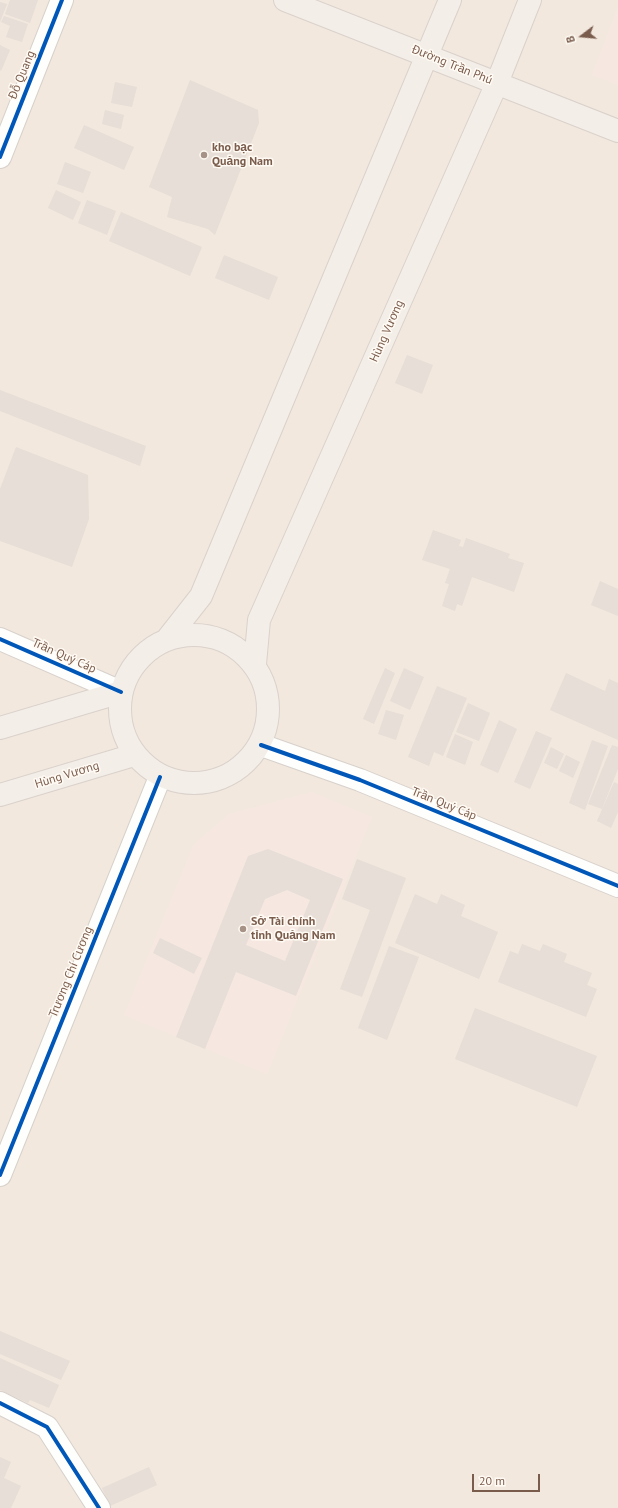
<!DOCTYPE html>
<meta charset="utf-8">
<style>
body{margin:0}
#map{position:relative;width:618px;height:1508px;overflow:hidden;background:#f9f5f0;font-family:"PT Sans",sans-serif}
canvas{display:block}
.north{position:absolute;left:562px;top:16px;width:40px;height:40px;-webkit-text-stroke:3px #fffaf3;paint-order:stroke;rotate:254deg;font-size:11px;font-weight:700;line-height:16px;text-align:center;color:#7a5c4d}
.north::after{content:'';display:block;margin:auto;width:14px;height:18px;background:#7a5c4d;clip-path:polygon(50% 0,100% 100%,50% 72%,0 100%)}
.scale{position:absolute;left:472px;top:1474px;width:68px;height:18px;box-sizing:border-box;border:2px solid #7a5c4d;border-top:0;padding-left:5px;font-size:12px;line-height:14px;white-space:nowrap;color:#7a5c4d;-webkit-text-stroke:3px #fffaf3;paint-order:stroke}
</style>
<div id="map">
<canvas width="618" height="1508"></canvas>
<div class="north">B</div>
<div class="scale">20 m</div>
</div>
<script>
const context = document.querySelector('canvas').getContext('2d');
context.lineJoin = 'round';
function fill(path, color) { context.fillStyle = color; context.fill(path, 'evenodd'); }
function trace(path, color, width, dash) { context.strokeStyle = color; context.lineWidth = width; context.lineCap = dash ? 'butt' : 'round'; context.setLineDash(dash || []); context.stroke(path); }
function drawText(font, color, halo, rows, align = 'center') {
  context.font = font + ' "PT Sans",sans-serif'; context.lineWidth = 3; context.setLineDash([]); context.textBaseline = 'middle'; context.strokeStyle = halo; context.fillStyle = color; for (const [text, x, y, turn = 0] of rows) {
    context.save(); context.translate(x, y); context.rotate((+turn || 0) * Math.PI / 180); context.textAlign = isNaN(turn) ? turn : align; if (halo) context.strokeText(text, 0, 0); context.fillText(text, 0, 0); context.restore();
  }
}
fill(new Path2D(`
 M0 0H618V1508H0Z`), '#f2e8de');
fill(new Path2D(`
 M618 7V85L592 75Z
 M312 792 372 817 267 1074 124 1015 194 844 229 814Z`), '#f6e8e1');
fill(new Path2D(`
 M10 0H38L30 23 5 14Z
 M0 2 7 4 0 22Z
 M4 16 28 24 22 42 6 37 10 26 1 22Z
 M0 45 10 50 1 71 0 70Z
 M190 80 258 110 259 123 215 235 208 229 167 217 172 197 149 187Z
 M115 82 137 87 132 107 111 103Z
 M105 110 124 115 121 129 102 124Z
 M84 125 134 147 124 170 74 148Z
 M65 162 91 172 83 193 57 184Z
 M56 190 81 202 73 220 48 208Z
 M87 200 116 211 107 235 78 223Z
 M121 212 202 247 190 276 109 241Z
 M224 255 278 277 269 300 215 278Z
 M407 355 433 365 422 394 395 383Z
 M0 390 146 446 140 466 0 411Z
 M16 447 88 475 89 519 72 567 0 541V489Z
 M433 530 461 540 459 546 463 547 466 538 510 554 508 558 524 563 514 592 472 577 462 606 457 604 455 611 442 606 449 584 445 583 450 569 422 560Z
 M600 581 618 589V616L591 605Z
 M385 668 395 673 374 724 363 719Z
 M404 668 424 677 410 710 390 701Z
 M566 673 605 691 609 679 618 683V740L550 710Z
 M437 686 467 698 443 756 434 752 429 766 408 757Z
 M468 703 490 713 479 741 456 732Z
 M386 710 404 715 396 740 378 734Z
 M499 720 517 729 498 773 480 765Z
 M536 731 552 738 530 789 514 782Z
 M455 734 473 742 465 765 446 757Z
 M592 740 608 746 585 810 569 803Z
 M612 745 618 747V769L602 809 588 804Z
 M551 747 564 754 557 769 544 763Z
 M566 755 580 762 573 778 559 771Z
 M614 782 618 784V812L611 828 597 821Z
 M268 849 343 879 296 996 236 972 205 1049 176 1037 248 856ZM287 890 310 900 285 961 246 945 265 899Z
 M357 859 406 878 362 997 340 989 370 910 342 899Z
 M415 894 437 904 441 894 465 905 461 916 498 932 479 979 395 943Z
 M160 938 202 958 194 974 153 953Z
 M522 944 540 951 543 944 567 954 564 962 592 973 587 985 597 989 586 1017 498 982 510 951 518 954Z
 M389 946 419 957 387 1040 358 1028Z
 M475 1008 597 1056 577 1107 455 1059Z
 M0 1331 70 1361 61 1380 0 1354Z
 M0 1358 59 1385 49 1408 30 1400 28 1403 0 1390Z
 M0 1457 11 1462 4 1478 21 1486 11 1508H0Z
 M149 1467 157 1485 110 1506 102 1488Z`), '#e6ded7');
const minor = new Path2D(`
 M0 157 62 0
 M0 639 121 692
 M261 745 360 780 618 886
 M0 1175 160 777
 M0 1403 47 1427 99 1508`);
const major = new Path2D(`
 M285 0 618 131
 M120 709a74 74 0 1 1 148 0a74 74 0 1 1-148 0Z
 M168 638 201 596 450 0
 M255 664 259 620 497 83 530 0
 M0 728 121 692
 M0 795 134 755`);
trace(minor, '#d7d1cb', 24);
trace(major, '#dad1cc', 24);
trace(minor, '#fefefd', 22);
trace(major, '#f3eee8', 22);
trace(new Path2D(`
 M0 157 62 0
 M0 639 121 692
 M261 745 360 780 618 886
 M0 1175 160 777
 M0 1403 47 1427 99 1508`), '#0057b8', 4);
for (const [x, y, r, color] of [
 [204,155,4,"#a69286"],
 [243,929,4,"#a69286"]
]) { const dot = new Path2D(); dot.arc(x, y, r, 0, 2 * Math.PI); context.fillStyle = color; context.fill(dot); trace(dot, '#fffaf3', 1.5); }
drawText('12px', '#7a5c4d', '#fffaf3', [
 ["Đường Trần Phú",452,65,22],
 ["Đỗ Quang",22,75,-68],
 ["Hùng Vương",387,331,-66],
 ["Trần Quý Cáp",64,656,24],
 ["Hùng Vương",67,775,-17],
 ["Trần Quý Cáp",444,804,22],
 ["Trương Chí Cương",71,972,-68]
]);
drawText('bold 12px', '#7a5c4d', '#fffaf3', [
 ["kho bạc",212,148],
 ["Quảng Nam",212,162],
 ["Sở Tài chính",251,922],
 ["tỉnh Quảng Nam",251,936]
], 'left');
</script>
